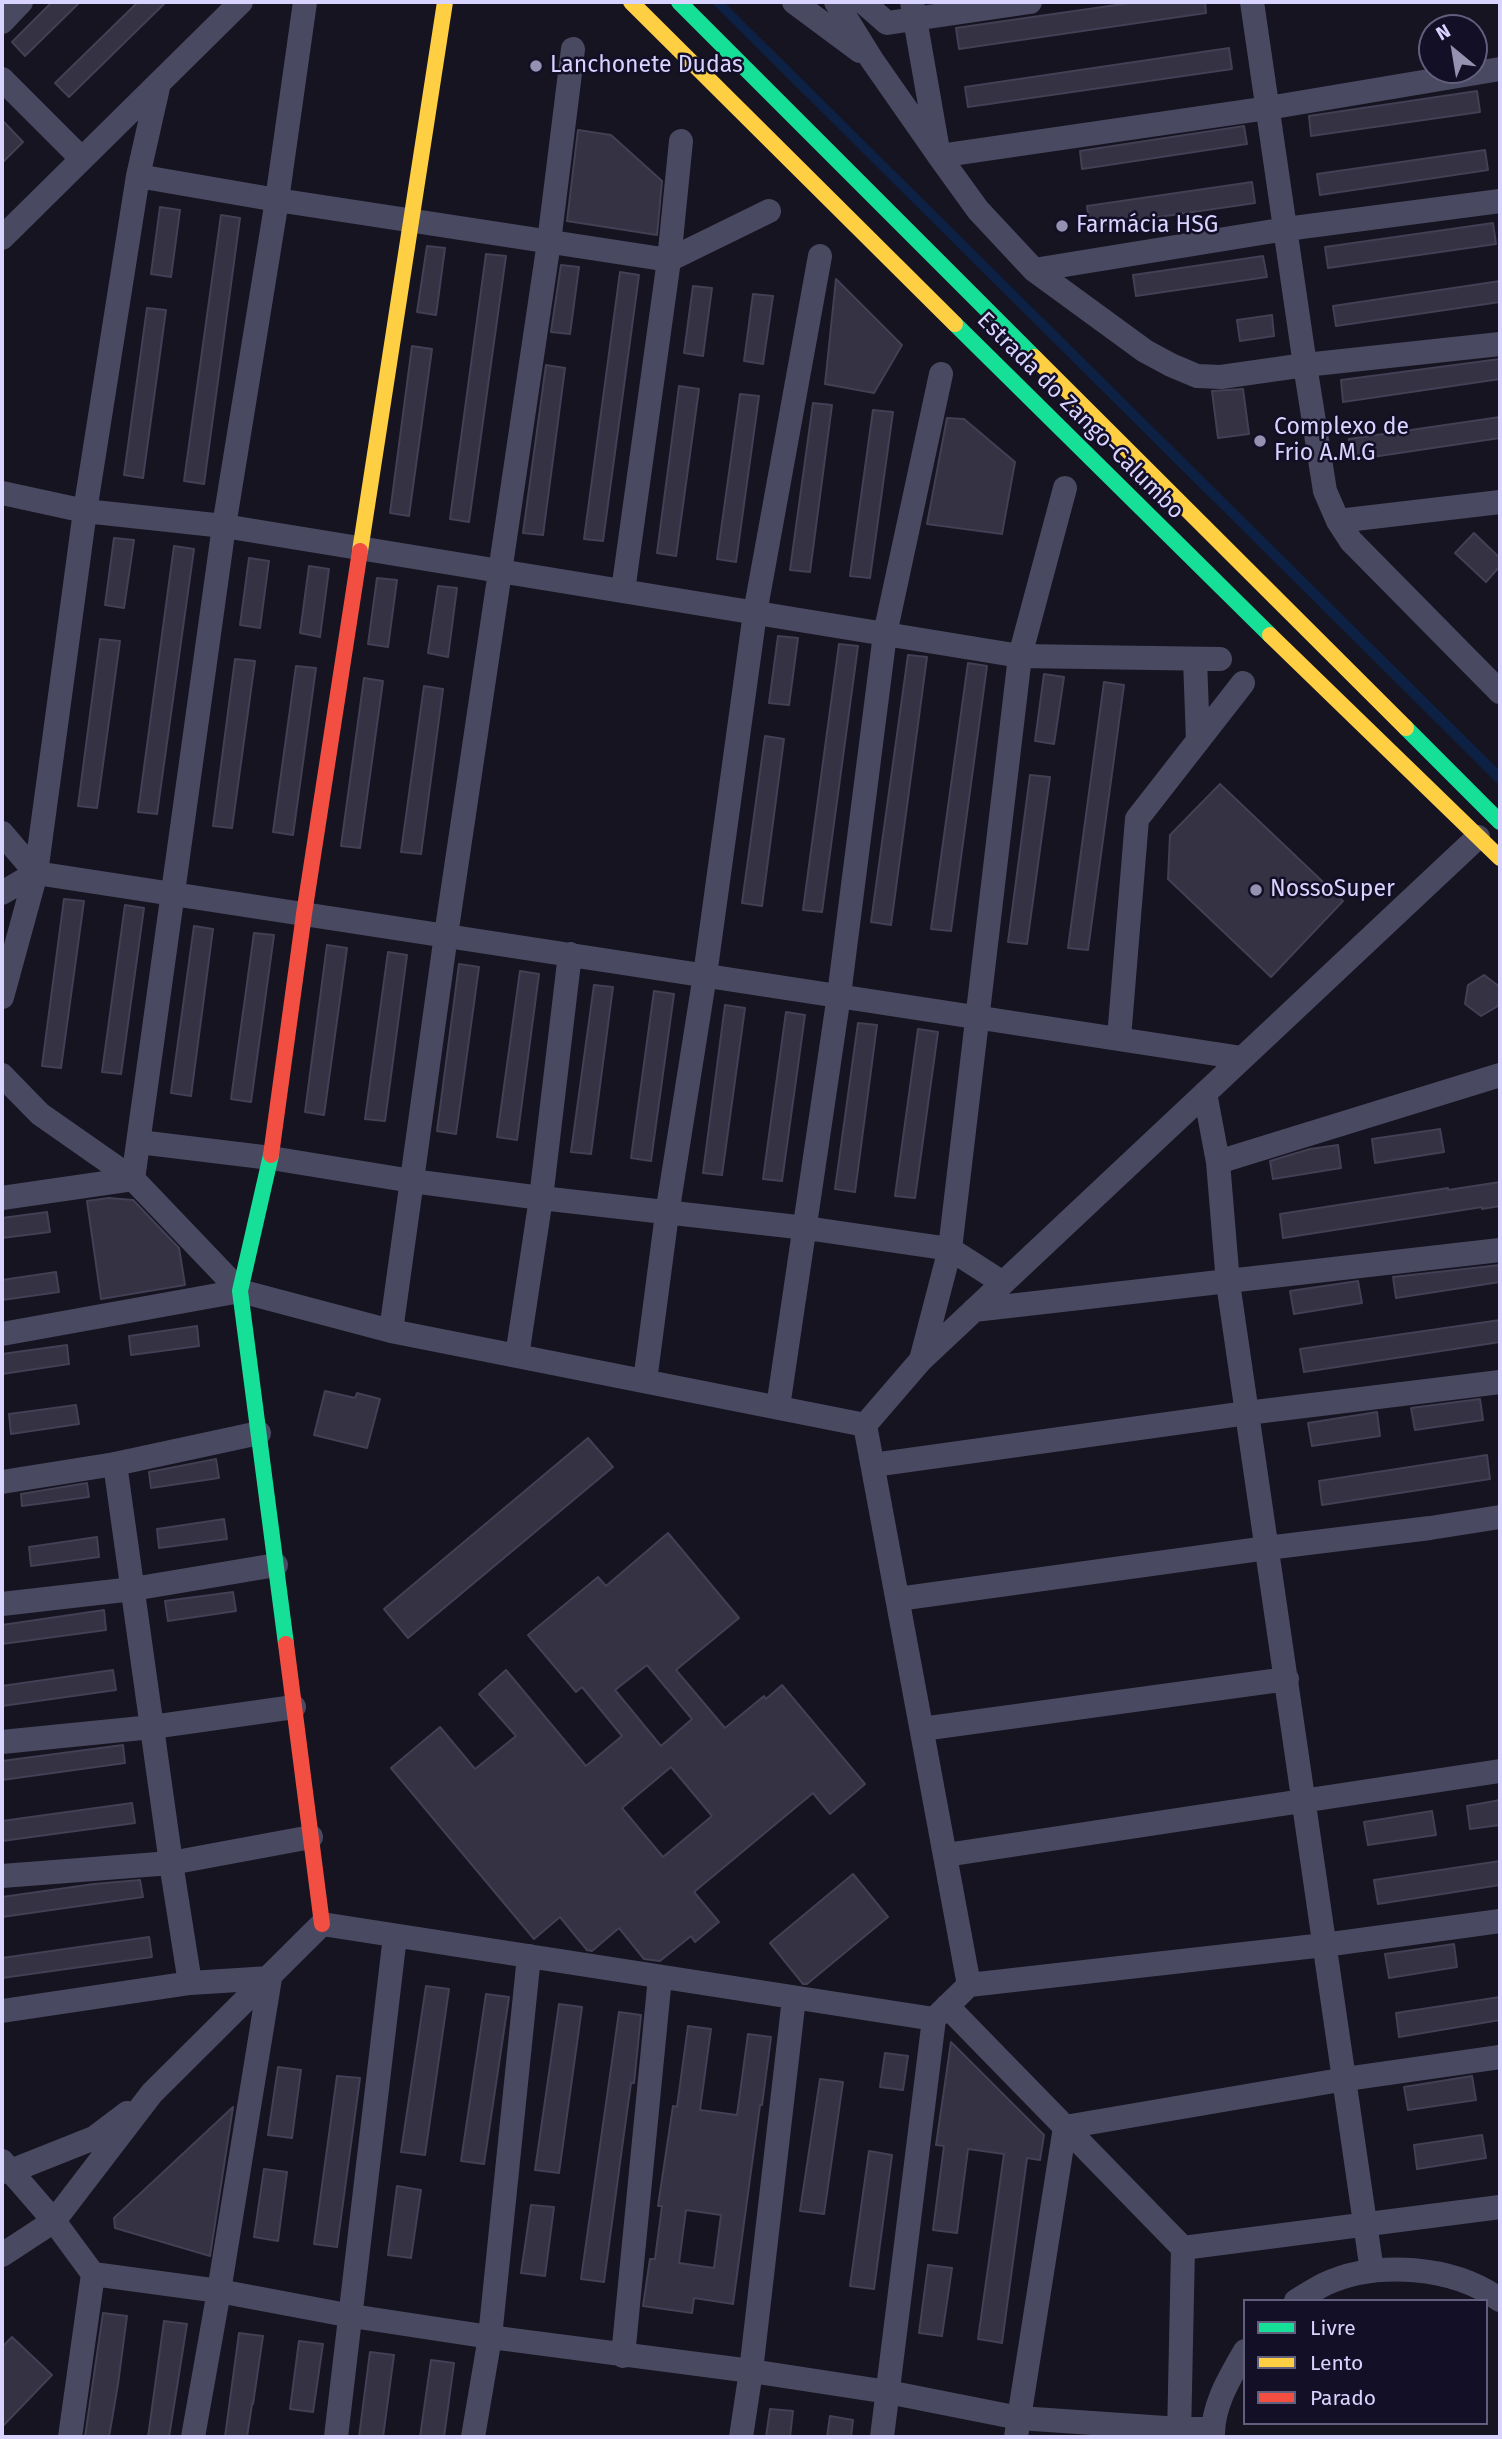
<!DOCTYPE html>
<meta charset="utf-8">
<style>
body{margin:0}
#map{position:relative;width:1502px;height:2439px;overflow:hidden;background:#161421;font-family:"Fira Sans",sans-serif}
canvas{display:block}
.frame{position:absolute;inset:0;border:4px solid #d9d4ff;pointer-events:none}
.legend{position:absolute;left:1243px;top:2299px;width:245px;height:126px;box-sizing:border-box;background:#130f26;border:2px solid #625e7d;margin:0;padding:9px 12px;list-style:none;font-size:21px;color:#d9d4ff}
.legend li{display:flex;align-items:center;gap:14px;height:35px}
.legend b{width:35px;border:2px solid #625e7d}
.north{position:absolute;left:1418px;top:14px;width:70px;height:70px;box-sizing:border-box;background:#130f26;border:2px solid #625e7d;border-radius:50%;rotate:330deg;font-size:19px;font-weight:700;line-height:28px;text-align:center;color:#d9d4ff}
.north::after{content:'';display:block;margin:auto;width:24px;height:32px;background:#9591b1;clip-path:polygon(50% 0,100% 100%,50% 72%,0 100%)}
</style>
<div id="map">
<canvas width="1502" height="2439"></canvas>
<div class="frame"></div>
<ul class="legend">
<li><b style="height:9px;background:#16e098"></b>Livre</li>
<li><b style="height:9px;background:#ffcf43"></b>Lento</li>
<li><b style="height:9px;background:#f24e42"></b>Parado</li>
</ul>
<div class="north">N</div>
</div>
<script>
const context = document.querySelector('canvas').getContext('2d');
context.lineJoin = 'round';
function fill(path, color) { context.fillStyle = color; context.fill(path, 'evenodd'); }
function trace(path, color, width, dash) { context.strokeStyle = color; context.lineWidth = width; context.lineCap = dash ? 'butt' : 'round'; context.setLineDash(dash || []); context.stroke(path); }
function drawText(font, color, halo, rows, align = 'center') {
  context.font = font + ' "Fira Sans",sans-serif'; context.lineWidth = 5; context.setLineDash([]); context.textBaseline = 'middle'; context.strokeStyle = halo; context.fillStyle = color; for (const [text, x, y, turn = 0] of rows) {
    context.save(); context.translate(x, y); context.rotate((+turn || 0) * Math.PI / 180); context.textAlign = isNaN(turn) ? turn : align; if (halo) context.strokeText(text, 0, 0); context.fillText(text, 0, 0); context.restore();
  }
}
fill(new Path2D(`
 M711 2H724L1500 771V786Z`), '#0d2144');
const building = new Path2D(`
 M52 2H80L25 56 12 42Z
 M138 2H166L69 97 55 83Z
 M1137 2H1205L1206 13 959 49 956 28Z
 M1229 48 1232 69 968 107 965 87Z
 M1477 91 1480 112 1311 136 1309 116Z
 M2 120 23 142 2 163Z
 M1244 126 1247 144 1082 169 1080 151Z
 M578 130 611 135 662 181 657 235 567 221Z
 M1485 150 1488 170 1320 195 1317 174Z
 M1252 182 1255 203 1090 227 1087 206Z
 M160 207 180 210 171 277 151 274Z
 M221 215 240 218 204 484 184 481Z
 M1493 223 1496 244 1328 268 1325 247Z
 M427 246 445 248 436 315 417 312Z
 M486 254 506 256 469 522 450 519Z
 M1263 256 1267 277 1136 296 1133 275Z
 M561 265 579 267 570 334 551 332Z
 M620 272 639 275 603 541 584 539Z
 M836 279 902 345 874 393 825 384Z
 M1500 281V302L1336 326 1333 306Z
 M693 286 712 288 703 356 684 353Z
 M753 294 773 296 763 364 744 361Z
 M147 308 166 310 143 478 124 475Z
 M1272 315 1274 336 1240 341 1237 320Z
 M412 346 432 349 409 516 390 513Z
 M1500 359V379L1343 402 1341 380Z
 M546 365 565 368 543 535 523 533Z
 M679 386 699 389 676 556 657 553Z
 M1243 389 1249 434 1218 438 1212 391Z
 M740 394 759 396 736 562 717 559Z
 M813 403 832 405 810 572 790 570Z
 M873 410 893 412 870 578 850 576Z
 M1500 417V438L1352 460 1349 439Z
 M947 418 964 419 1015 462 1002 534 927 524Z
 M1474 533 1500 558V566L1486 582 1455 553Z
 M114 538 134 540 124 608 105 605Z
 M174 546 194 549 157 814 138 812Z
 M249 558 269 561 260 628 240 625Z
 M309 566 329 569 320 637 300 633Z
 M377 578 397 580 388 647 368 644Z
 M438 586 457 588 448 657 428 653Z
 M778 636 798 638 789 705 769 703Z
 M100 639 120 641 97 808 78 806Z
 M839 644 858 646 822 912 803 910Z
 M908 655 927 657 891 925 871 922Z
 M235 659 255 661 232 828 213 826Z
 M968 663 987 666 951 931 931 929Z
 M296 666 316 668 293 835 273 832Z
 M1044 674 1064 677 1054 744 1035 741Z
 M364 678 383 681 360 848 341 846Z
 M1104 682 1124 685 1088 950 1068 948Z
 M424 686 443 689 421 854 401 852Z
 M765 736 784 739 762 906 742 903Z
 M1030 775 1050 777 1027 944 1008 942Z
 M1220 784 1343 901 1271 977 1168 879 1170 835Z
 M64 899 84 901 61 1068 42 1066Z
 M125 905 144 908 121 1074 102 1072Z
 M194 926 213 929 191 1096 171 1093Z
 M254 933 274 935 251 1102 231 1099Z
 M327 945 347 948 324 1115 305 1112Z
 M388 952 407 955 385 1121 365 1119Z
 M459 964 479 967 456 1134 437 1131Z
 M520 971 539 974 517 1140 497 1137Z
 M1484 975 1500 987V989L1498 1006 1481 1016 1465 1004 1468 985Z
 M594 985 613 987 591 1154 571 1152Z
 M654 991 674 994 651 1161 631 1158Z
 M725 1005 745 1008 722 1175 703 1173Z
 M786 1012 805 1015 782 1181 763 1179Z
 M858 1023 877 1025 855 1192 835 1189Z
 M918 1029 938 1032 915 1198 895 1196Z
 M1440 1129 1444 1152 1375 1163 1372 1139Z
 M1338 1145 1341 1168 1273 1179 1270 1161 1310 1149Z
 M1500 1182V1206L1482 1209V1207L1283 1238 1280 1214 1448 1188V1190Z
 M109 1198 133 1200 179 1248 185 1285 101 1299 87 1201Z
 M47 1212 50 1232 2 1238V1218Z
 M1500 1265V1282L1396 1298 1393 1277Z
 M56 1272 59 1292 2 1300V1280Z
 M1358 1281 1362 1303 1294 1314 1290 1291Z
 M1500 1320V1342L1304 1372 1300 1349Z
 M197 1326 199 1346 131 1355 129 1336Z
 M67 1345 69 1364 2 1374V1354Z
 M325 1391 355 1398 357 1393 380 1399 367 1448 314 1435Z
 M1480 1399 1483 1420 1415 1430 1411 1408Z
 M76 1405 79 1424 11 1434 9 1414Z
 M1377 1412 1380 1436 1312 1446 1308 1423Z
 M588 1438 613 1467 408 1638 384 1609Z
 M1487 1455 1490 1479 1322 1505 1319 1481Z
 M216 1459 219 1478 151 1488 149 1472Z
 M87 1483 89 1497 22 1506 21 1494Z
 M224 1519 227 1539 159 1548 157 1529Z
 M668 1533 739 1618 676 1670 725 1728 764 1696 766 1699 782 1685 865 1784 830 1814 813 1793 694 1892 719 1922 695 1942 691 1936 660 1961 644 1959 619 1928 592 1951 587 1950 560 1917 534 1939 391 1768 440 1727 475 1769 516 1736 479 1694 506 1670 586 1766 622 1736 582 1687 576 1692 528 1635 598 1577 606 1586ZM647 1665 692 1719 661 1746 615 1690ZM671 1767 712 1816 663 1857 622 1808Z
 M97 1537 99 1557 31 1566 29 1547Z
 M233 1592 236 1611 168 1621 165 1601Z
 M104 1610 106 1630 2 1644V1625Z
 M113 1670 116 1690 2 1706V1686Z
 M123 1745 125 1763 2 1780V1761Z
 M1500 1800V1825L1470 1829 1467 1806Z
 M132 1803 135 1823 2 1841V1821Z
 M1432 1811 1436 1835 1368 1845 1364 1822Z
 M1500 1861V1885L1378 1904 1374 1880Z
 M853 1874 888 1917 807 1984H803L770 1943Z
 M140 1880 143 1897 2 1917V1897L94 1884Z
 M149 1937 152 1957 2 1978V1958Z
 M1454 1944 1457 1967 1389 1978 1385 1954Z
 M426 1986 449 1989 425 2155 401 2152Z
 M486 1994 509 1997 484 2164 461 2161Z
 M1500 1997V2020L1399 2037 1396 2013Z
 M559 2004 582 2007 559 2173 535 2170Z
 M619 2012 641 2015 634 2083H631L622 2148 604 2282 581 2279Z
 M688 2026 711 2029 700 2110 737 2115 748 2034 771 2037 762 2105H760L733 2304 694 2298 692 2313 643 2306 650 2259H655L662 2206H658L673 2106 677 2107ZM686 2210 721 2215 714 2268 679 2263Z
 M951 2042 1044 2135 1040 2160 1027 2158 1002 2343 978 2339 1004 2154 968 2149 957 2233 933 2230 944 2146 936 2145Z
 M885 2053 908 2056 903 2090 880 2087Z
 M278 2067 301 2070 292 2138 268 2135Z
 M337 2076 360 2078 337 2247 314 2244Z
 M1472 2076 1476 2100 1408 2110 1404 2087Z
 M820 2079 843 2082 824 2214 800 2211Z
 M233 2107 210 2256 115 2228 114 2218Z
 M1482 2135 1486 2158 1417 2169 1414 2145Z
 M869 2151 892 2155 874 2289 850 2286Z
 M264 2169 287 2172 278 2241 254 2237Z
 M397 2186 421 2190 411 2258 388 2255Z
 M531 2205 554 2207 545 2276 521 2273Z
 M928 2265 952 2268 942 2336 919 2333Z
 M103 2313 127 2316 118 2384 109 2437H85Z
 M164 2321 187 2324 169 2437H148Z
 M239 2333 263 2336 253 2404H252L247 2437H225Z
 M12 2337 52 2375 2 2427V2347Z
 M299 2341 323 2344 313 2412 290 2409Z
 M370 2352 394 2355 383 2437H359Z
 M431 2360 454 2363 444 2437H420Z
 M770 2409 793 2411 790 2437H766Z
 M830 2416 853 2420 851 2437H827Z`);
fill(building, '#343243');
trace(building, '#433f54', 2);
trace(new Path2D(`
 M794 2 860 51
 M836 2 872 60 939 156 1268 108 1500 69
 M863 2 887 23 1030 2
 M912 2 939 156 978 210 1034 270 1286 229 1500 201
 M1252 2 1305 365 1325 491 1338 521 1351 541 1500 692
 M2 22 21 2
 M2 79 82 159
 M138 176 277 200 669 260 769 211
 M2 238 241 2
 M1034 270 1145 351 1171 365 1197 376 1221 377 1305 365 1500 344
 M2 493 85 511 224 526 1020 656 1220 659
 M1338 521 1500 502
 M623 591 669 260 681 141
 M1195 659 1198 741
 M2 833 36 873
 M2 893 36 873 1242 1058
 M2 997 36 873 85 511 138 176 159 83
 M1119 1038 1137 819 1243 683
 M2 1075 40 1114 133 1179 240 1291
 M1205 1093 1218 1162 1228 1283 1372 2271
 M139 1142 271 1158 412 1181 541 1198 806 1228 950 1249 1003 1283
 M1218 1162 1500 1075
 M2 1198 133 1179 224 526 277 200 305 2
 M974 1310 1500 1250
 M391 1331 446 935 549 242 573 49
 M2 1334 240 1291 391 1331 865 1425
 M517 1356 541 1198 570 954
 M921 1360 950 1249 1020 656 1065 488
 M645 1381 667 1214 705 975 755 613 820 256
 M778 1407 839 995 885 634 941 374
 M865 1425 921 1360 1478 837
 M115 1464 171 1863 190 1983
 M873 1465 1247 1413 1500 1382
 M2 1482 115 1464 259 1433
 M898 1599 1267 1548 1430 1528 1500 1517
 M2 1604 133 1589 276 1565
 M922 1729 1287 1679
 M2 1742 152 1727 294 1707
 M946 1855 1500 1771
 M2 1876 171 1863 311 1837
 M969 1985 1324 1945 1500 1921
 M947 2006 1183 2248 1179 2437
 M2 2011 190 1983 270 1978 219 2291 193 2437
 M2 2161 54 2221 93 2274 70 2437
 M2 2172 11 2171 94 2138 127 2113
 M1183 2248 1500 2207
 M2 2255 54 2221 152 2093 322 1924 934 2019 969 1985 865 1425
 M93 2274 219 2291 352 2316 490 2337 751 2371 888 2392 1019 2418 1180 2429H1213
 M1296 2301C1306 2295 1315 2289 1325 2284 1376 2260 1454 2266 1500 2300
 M623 2356 660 1977
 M336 2437 395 1936
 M473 2437 490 2337 529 1956
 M741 2437 751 2371 794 1998
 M882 2437 934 2019
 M1016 2437 1065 2127 1346 2079 1500 2057
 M1213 2437C1212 2406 1230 2377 1245 2351`), '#4a4962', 24);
trace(new Path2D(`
 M679 2 1034 357
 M955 324 1270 635
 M1406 728 1500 822
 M271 1155 240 1291 286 1644`), '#16e098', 16);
trace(new Path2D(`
 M631 2 955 324
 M1034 357 1406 728
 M360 551 445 2
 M1270 635 1500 858`), '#ffcf43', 16);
trace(new Path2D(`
 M271 1155 304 914 360 551
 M286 1644 322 1924`), '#f24e42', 16);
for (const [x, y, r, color] of [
 [536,66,7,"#9591b1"],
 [1062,226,7,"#9591b1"],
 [1260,441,7,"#9591b1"],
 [1256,890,7,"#9591b1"]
]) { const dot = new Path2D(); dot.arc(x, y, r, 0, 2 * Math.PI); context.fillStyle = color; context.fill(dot); trace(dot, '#130f26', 2.5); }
drawText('23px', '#d9d4ff', '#130f26', [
 ["Lanchonete Dudas",550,66],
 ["Farmácia HSG",1076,226],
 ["Complexo de",1274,428],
 ["Frio A.M.G",1274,454],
 ["NossoSuper",1270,890]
], 'left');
drawText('23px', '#d9d4ff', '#130f26', [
 ["Estrada do Zango-Calumbo",1080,416,45]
]);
</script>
